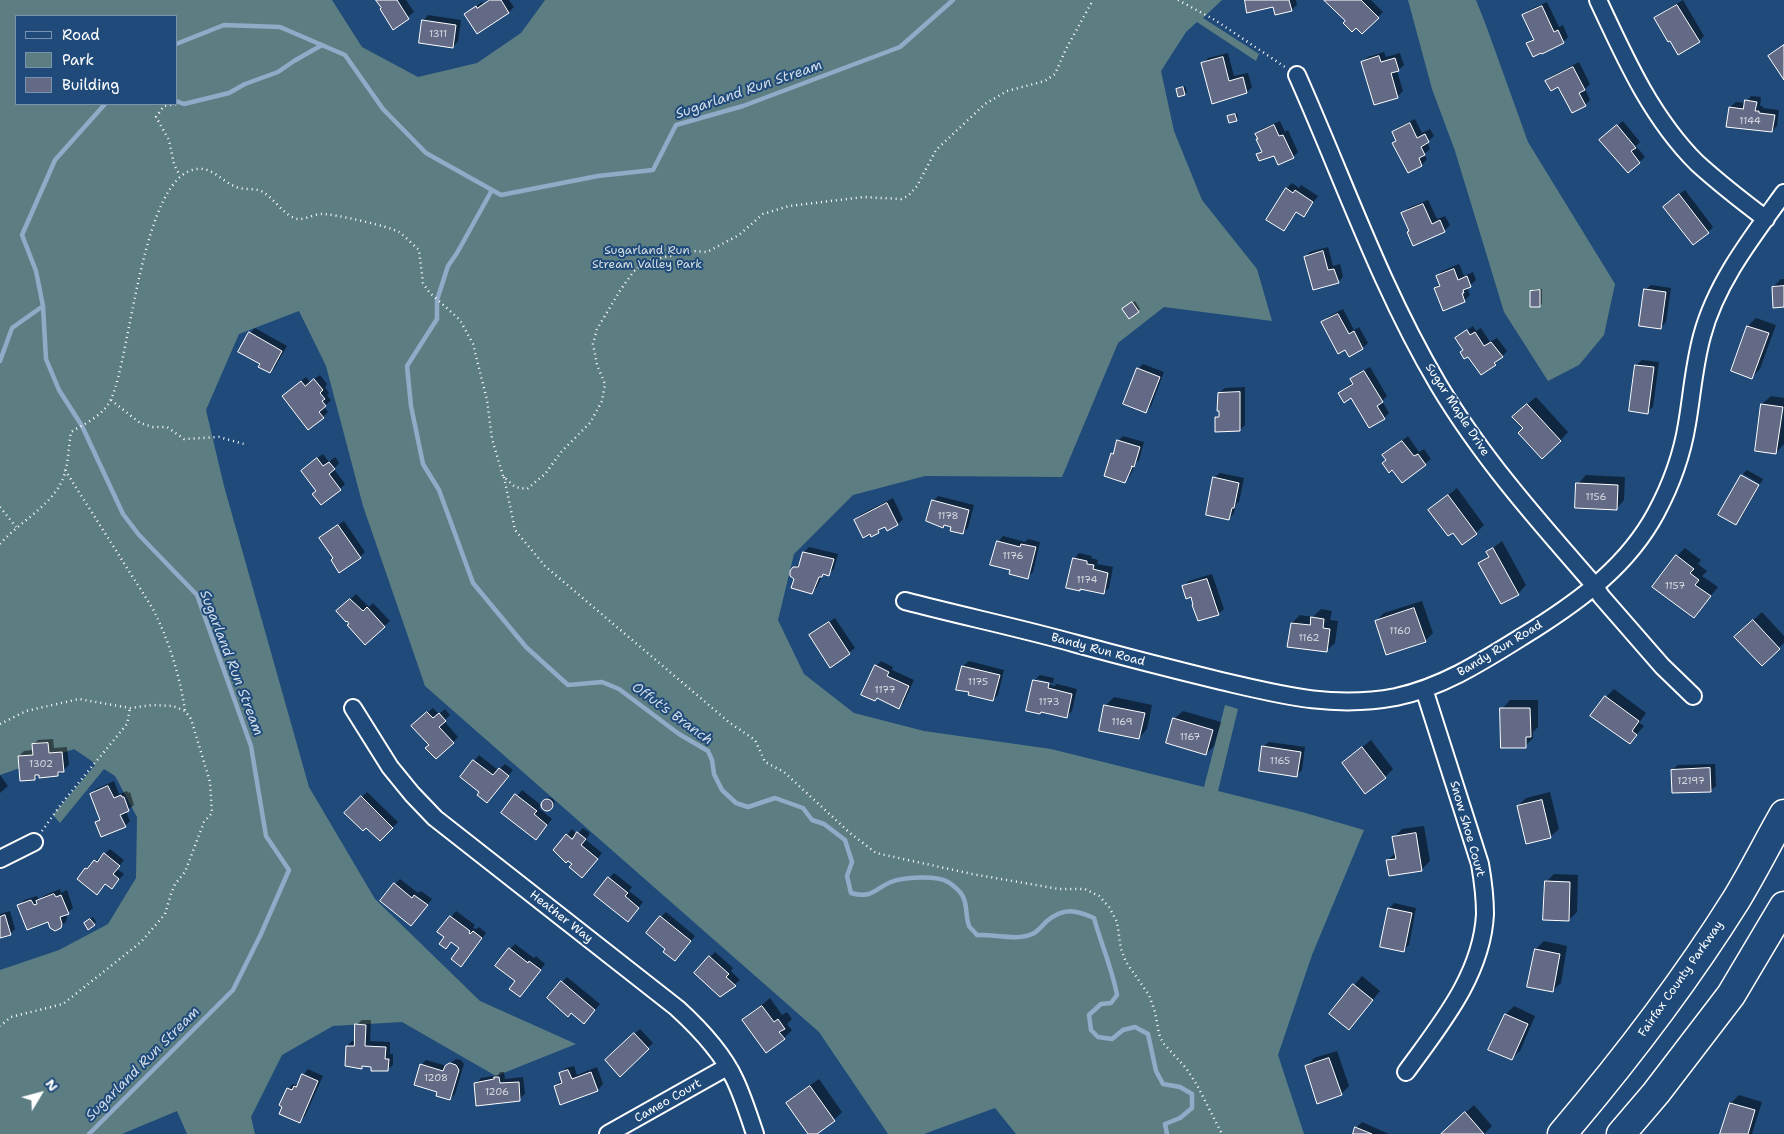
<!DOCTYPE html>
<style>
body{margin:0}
#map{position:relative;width:1784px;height:1134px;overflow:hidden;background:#1f4a7a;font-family:"Shantell Sans",sans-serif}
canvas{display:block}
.legend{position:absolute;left:15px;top:15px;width:162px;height:90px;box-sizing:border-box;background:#1f4a7a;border:1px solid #7992af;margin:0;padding:6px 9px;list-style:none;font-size:15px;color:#fff}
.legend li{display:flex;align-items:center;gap:10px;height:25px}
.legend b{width:25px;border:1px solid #7992af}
.north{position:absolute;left:15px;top:1069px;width:50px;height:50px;-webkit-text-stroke:4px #1f4a7a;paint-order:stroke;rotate:53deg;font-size:14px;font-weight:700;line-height:20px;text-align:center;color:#fff}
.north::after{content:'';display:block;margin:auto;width:18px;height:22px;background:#fff;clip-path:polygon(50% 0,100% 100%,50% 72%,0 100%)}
</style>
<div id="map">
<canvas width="1784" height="1134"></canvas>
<ul class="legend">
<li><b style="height:6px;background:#1f4a7a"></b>Road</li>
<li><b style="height:14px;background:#5c7e83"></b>Park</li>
<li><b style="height:14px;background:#626a86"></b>Building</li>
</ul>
<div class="north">N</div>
</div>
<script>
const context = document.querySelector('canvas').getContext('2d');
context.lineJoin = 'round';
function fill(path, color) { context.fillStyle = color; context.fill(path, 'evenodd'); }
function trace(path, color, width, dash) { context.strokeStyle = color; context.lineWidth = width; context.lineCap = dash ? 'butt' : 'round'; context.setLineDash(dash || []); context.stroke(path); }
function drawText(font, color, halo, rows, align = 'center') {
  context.font = font + ' "Shantell Sans",sans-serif'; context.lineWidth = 4; context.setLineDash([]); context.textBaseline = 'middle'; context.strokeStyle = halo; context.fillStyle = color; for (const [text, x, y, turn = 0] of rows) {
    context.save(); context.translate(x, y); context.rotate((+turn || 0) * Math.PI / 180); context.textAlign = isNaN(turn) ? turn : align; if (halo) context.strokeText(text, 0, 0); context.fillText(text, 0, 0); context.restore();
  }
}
fill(new Path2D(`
 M0 0H332L362 47 418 77 477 63 521 33 545 0H1222L1203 18 1259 54 1256 61 1197 22 1186 32 1161 71 1174 131 1202 200 1257 269 1272 321 1164 307 1118 343 1062 477 925 476 853 495 794 554 778 620 804 674 854 713 924 731 1051 749 1204 787 1225 705 1238 709 1218 791 1302 812 1364 830 1312 955 1278 1055 1304 1134H1016L995 1108 924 1134H888L819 1032 425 686 363 506 326 366 299 311 239 334 206 410 224 486 309 787 375 899 480 1001 576 1044 496 1076 402 1022 333 1026 282 1055 251 1117 255 1134H187L177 1111 122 1134H0V970L59 950 108 924 136 878 137 817 115 776 104 769 60 823 53 815 96 764 74 749 0 775ZM16 16H176V104H16Z
 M1408 0H1476L1487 28 1528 142 1615 284 1604 335 1579 365 1548 381 1504 312 1455 151 1432 89Z`), '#5c7e83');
fill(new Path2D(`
 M378 0H406L414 12 393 28Z
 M489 0H509L514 7 509 12 465 14 482 2 483 4Z
 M1246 0H1296L1297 5 1291 10Z
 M1326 0H1371L1383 12 1362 33 1356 26 1347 21Z
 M1683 0 1704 36 1699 41 1670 39 1656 18 1661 13Z
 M1547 2 1559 27 1563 25 1568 37 1563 42 1528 43 1534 38 1524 15 1529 10Z
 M428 15 461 20 458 41 453 47 423 21Z
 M1384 52 1386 57 1400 53 1404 65 1397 71 1403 91 1397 97 1363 62 1368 57Z
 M1228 53 1234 76 1248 73 1252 87 1247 92 1229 97 1203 63 1208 58Z
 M1579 62 1590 84 1585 89 1590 100 1585 105 1558 85 1547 81 1552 76Z
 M1185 86 1187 92 1185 94 1177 90Z
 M1751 96 1761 97 1760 106H1763V108L1779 110 1777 126 1772 131 1730 107 1736 102 1746 103Z
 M1237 113 1238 117 1236 120 1229 117Z
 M1415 119 1422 133 1430 129 1434 136 1427 142 1430 149 1424 154 1427 159 1422 165 1408 171 1394 143 1397 140 1393 132 1399 127Z
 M1280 121 1285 132 1288 130 1298 152 1293 157 1258 154 1262 150 1257 134 1262 129Z
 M1623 121 1640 142 1636 146 1645 157 1628 172 1606 135Z
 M1292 183 1299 188 1301 185 1318 196 1304 215 1298 211 1284 229 1287 188Z
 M1685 190 1713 227 1708 232 1670 201Z
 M1428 200 1437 219 1445 216 1450 225 1444 231H1410L1403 214 1408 208Z
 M1328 247 1333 266 1340 264 1343 277 1338 282 1305 257 1310 252Z
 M1459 264 1464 276 1473 272 1476 280 1467 288 1470 295 1464 301 1435 288 1440 284 1437 276 1442 271Z
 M1781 279H1784V306L1773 287Z
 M1651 285 1671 288 1666 322 1661 327 1645 290Z
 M1534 289H1542V304L1540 306 1531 291Z
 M1135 301 1140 309 1138 311 1126 307Z
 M1343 309 1354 330 1359 327 1368 343 1362 348 1345 349 1323 323 1328 317Z
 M1756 318 1776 325 1760 369 1752 377 1732 370 1748 326Z
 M1473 326 1476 331 1481 328 1490 342 1497 338 1507 351 1495 364 1468 355 1457 338Z
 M255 328 287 346 275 367 270 372 261 363 250 333Z
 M1642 360 1659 362 1653 407 1647 412 1636 365Z
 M1143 364 1164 372 1151 406 1146 412 1138 369Z
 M1370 367 1387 396 1382 401 1389 413 1384 418 1352 397 1339 393 1353 382 1352 380 1357 374Z
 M320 375 327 384 325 387 329 393 327 395 331 400 324 407 328 412 323 417 283 396 306 377 310 382Z
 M1245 387V425L1240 430 1216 418 1220 414 1219 393 1225 388Z
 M1771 396 1784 398V444L1776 453 1756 450 1762 404Z
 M1536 397 1568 432 1560 441 1524 428 1522 409Z
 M1123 436 1144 442 1139 460 1136 463 1130 476 1125 481 1112 454 1115 451 1118 441Z
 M1408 436 1419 452 1424 449 1431 459 1402 481 1384 455Z
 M323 454 329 462 335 457 339 463 334 469 345 484 340 489 317 491 307 466Z
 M1747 470 1763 479 1760 484 1743 474Z
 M1220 473 1244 478 1239 502 1236 504 1234 513 1229 519 1214 478Z
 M1586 475 1625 477 1624 500 1616 509 1578 484Z
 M1742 476 1759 486 1741 518 1736 523Z
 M1457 488 1484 525 1476 533 1453 531 1430 510Z
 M938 496 974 505 968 528 962 533 952 526 933 501Z
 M893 498 903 519 898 524 887 529 885 525 878 532 855 520 860 515Z
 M344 521 365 552 360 557 321 538Z
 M1003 536 1025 542 1028 539 1040 542 1033 572 1028 577 1011 569 998 542Z
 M1502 541 1526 585 1518 594 1480 563 1489 555 1488 552Z
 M809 547 838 554 834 569 829 574 824 573 822 576 817 587 812 592 795 578 792 569 801 563 804 552Z
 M1685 548 1701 560 1698 564 1707 571 1702 576 1718 587 1694 616 1677 556Z
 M1079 553 1092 556 1091 558 1098 560 1097 564 1113 567 1109 588 1103 593 1074 559Z
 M1212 574 1224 609 1218 614 1192 596 1184 586 1189 581Z
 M356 594 369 607 373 603 390 621 365 643 351 624 338 611Z
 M1422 601 1433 633 1425 641 1376 621 1384 613Z
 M1321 609 1332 611 1330 620 1338 621 1335 643 1326 651 1292 623 1300 615 1313 617Z
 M1762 612 1784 636V643L1762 664 1736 637Z
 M835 618 855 648 830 666 810 635Z
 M881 661 893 667 892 670 914 680 904 702 899 707 878 697 875 700 876 666Z
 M969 661 1004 670 998 695 993 700 963 666Z
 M1040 675 1054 678 1053 683 1077 689 1072 711 1066 717 1042 711 1040 713 1027 710 1035 680ZM1037 679 1056 684 1055 686 1037 682Z
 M1614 689 1646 713 1639 723 1644 726 1629 743 1606 697Z
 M1114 697 1152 705 1147 729 1139 738 1105 706Z
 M1510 700H1538V727L1533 732V738L1525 746 1502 709Z
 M433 708 439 714 445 709 450 715 444 721 458 737 453 742 430 745 418 721Z
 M1183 711 1221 722 1214 746 1206 754 1174 719Z
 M53 739 54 748 67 747 69 765 58 775 40 773 34 779 19 756 24 751 33 750V745L38 740Z
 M1371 740 1393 769 1385 777 1343 763Z
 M1269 742 1305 747 1302 770 1297 775 1263 747Z
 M479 755 498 770 505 764 513 770 492 796 480 792 461 777Z
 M1715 764 1716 786 1710 791 1672 770 1678 765Z
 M0 775 8 786 0 793Z
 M114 781 119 794 127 791 128 793 130 792 134 805 126 811 130 821 125 826 97 822 101 818 91 794 96 789Z
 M522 790 541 805 539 808 552 819 541 833 503 813Z
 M367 792 398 822 380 840 366 826 346 813Z
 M1550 792 1559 829 1550 837 1518 806 1526 798Z
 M543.5 803a5.5 5.5 0 1 1 11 0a5.5 5.5 0 1 1-11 0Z
 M1424 826 1430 861 1422 869 1387 861 1396 852 1393 838 1402 829Z
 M583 828 590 833 586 840 602 853 588 871 573 864 555 850 572 829 577 834Z
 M110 849 124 860 117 869 124 874 117 882 106 883 78 879 91 863 93 864 101 856 102 857Z
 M614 873 632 887 629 891 643 902 633 915 609 878Z
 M1554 874 1578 875 1577 912 1569 920 1546 882Z
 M400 879 418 893 421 891 432 899 411 925 395 884Z
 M60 889 61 893 67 890 73 908 66 914 67 918 66 922 60 927 19 906 24 900 37 896 39 900 43 896Z
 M1394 903 1416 908 1409 945 1404 950 1389 909Z
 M10 911 15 929 10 934 0 937V914Z
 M456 911 475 925 473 928 476 929 479 927 486 933 466 960 461 948 452 941 446 947V937L439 932Z
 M666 912 695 936 680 954 667 949 661 917Z
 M93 917 96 922 94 924 85 923Z
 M1544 941 1567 946 1561 983 1552 991 1536 949Z
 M515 944 534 958 536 956 545 964 525 990 516 981 510 949Z
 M715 952 733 968 731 971 740 980 720 996 710 957Z
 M1362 976 1380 991 1349 1029 1330 1014Z
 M567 977 600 1004 589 1017 562 982Z
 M770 998 782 1015 787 1012 792 1019 787 1024 792 1030 784 1038 744 1020Z
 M1514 1006 1535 1016 1520 1051 1511 1059 1506 1014Z
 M362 1020H371L370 1041 390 1042V1054H393V1065L387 1070 372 1066 364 1065 362 1067 347 1046 352 1041H356V1025Z
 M640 1029 653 1043 620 1075 606 1060Z
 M1337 1051 1349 1086 1341 1094 1306 1067 1314 1058Z
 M456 1059 461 1060 464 1064 455 1094 450 1099 439 1092 421 1065 426 1060 447 1066Z
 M574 1066 577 1075 597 1067 603 1084 598 1090 561 1104 555 1086 562 1080 560 1074 566 1068Z
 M308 1069 323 1076 305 1116 300 1122 288 1089 293 1084 296 1085Z
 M500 1072H504L505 1079 523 1077 525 1094 519 1099 476 1083 481 1078 498 1075Z
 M819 1079 842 1112 834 1120 814 1134H810L788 1103 796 1095Z
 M1739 1095 1762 1102 1752 1134H1722L1731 1103Z
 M1474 1105 1492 1126 1484 1134H1442Z
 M1362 1122 1389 1134H1354L1356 1128Z`), '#0007');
trace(new Path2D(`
 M176 44 224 25 280 27 345 55 383 109 426 153 501 195 598 176 653 170 676 125 743 106 900 47 953 0
 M176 101 184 104 229 93 245 84 278 72 294 61 322 45
 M492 190 457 253 448 266 437 300V319L407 366 411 406 423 464 439 490 473 583 526 647 568 685 602 682 619 689 679 734 708 751 712 760 714 774 722 790 736 803 748 807 775 798 803 808 812 820 824 824 845 840 852 862 847 876 851 893C872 899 874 889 891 882 903 877 937 875 948 882 952 884 957 889 960 892 968 901 965 915 969 926 971 929 975 932 977 935 993 934 1018 941 1032 934 1038 932 1042 925 1047 921 1064 907 1076 910 1094 918 1101 944 1112 968 1117 995L1111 1003 1101 1004 1089 1015 1091 1030 1098 1037 1112 1039 1123 1030 1135 1027 1148 1034 1156 1071 1163 1084 1180 1087 1192 1094V1108L1180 1118 1165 1124 1167 1134
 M0 361 12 328 43 306
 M89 1134 233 990 261 934 289 870 266 836 251 746 197 595 139 535 123 514 82 426 59 390 46 359 43 306 36 271 22 235 55 160 105 104`), '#90abc7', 4.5);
const building = new Path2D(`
 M376 0H397L409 19 393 30 380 9 381 8Z
 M490 0H501L509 13 477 34 464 14 476 6 477 8Z
 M1245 0H1289L1292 11 1275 15 1273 7 1247 13Z
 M1324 0H1361L1379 18 1362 34 1356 28 1352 32 1343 23 1345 21Z
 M1677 5 1700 42 1678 55 1670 41 1668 42 1654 18Z
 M1542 6 1554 32 1558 30 1564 43 1542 54 1541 53 1533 57 1526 43 1534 40 1522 15Z
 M422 20 456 25 453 48 419 43Z
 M1784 45V80L1768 56Z
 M1379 56 1381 62 1395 58 1399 71 1391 73 1398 98 1374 105 1361 62Z
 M1223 57 1229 81 1243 77 1247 93 1212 104 1201 63Z
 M1573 67 1585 90 1579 93 1586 106 1572 113 1558 87 1551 91 1545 81Z
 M1183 87 1185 95 1178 97 1176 89Z
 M1745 100 1757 102 1755 111H1759V113L1775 115 1772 132 1726 127 1729 107 1743 109Z
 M1235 114 1237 121 1229 123 1227 116Z
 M1410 123 1417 138 1425 134 1429 142 1421 147 1425 155 1419 158 1422 166 1408 173 1392 143 1396 141 1392 132Z
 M1274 125 1279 136 1283 135 1294 158 1278 165 1274 156 1259 161 1256 154 1262 152 1256 139H1258L1255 134Z
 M1617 125 1636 148 1631 151 1640 163 1628 173 1599 140Z
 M1286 188 1293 193 1295 190 1313 202 1304 217 1296 212 1284 231 1266 220Z
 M1679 194 1709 233 1693 245 1663 207Z
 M1423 204 1432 224 1440 220 1445 232 1413 246 1407 232 1409 231 1401 213Z
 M1323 251 1328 270 1334 269 1339 283 1313 290 1304 257Z
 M1454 269 1458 280 1467 276 1471 287 1463 290 1464 293H1462L1465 302 1443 311 1434 288 1440 286 1436 276Z
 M1784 286V307L1773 308 1772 287Z
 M1644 289 1666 292 1661 329 1639 326Z
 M1540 290V307H1530V291Z
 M1132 302 1139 312 1129 319 1122 309Z
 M1338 314 1349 334 1354 331 1363 349 1349 357 1345 350 1338 354 1321 322Z
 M1747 326 1769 333 1752 379 1731 371Z
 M1467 330 1470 335 1475 332 1484 346 1491 342 1503 357 1494 363 1496 365 1481 375 1468 357 1464 359 1460 352 1463 350 1455 338Z
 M249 332 282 351 270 373 258 367 260 364 238 352Z
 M1635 365 1654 367 1648 414 1629 411Z
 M1137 368 1160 377 1146 413 1123 404Z
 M1364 371 1383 402 1377 406 1385 419 1369 428 1351 398 1344 403 1338 393 1353 384 1350 379Z
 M314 379 323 390 320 393 325 399 322 401 326 406 319 412 324 418 308 430 282 396 301 381 305 386Z
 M1240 392V431L1215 432V417H1219V411H1217L1218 393Z
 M1527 404 1561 441 1542 459 1518 433 1523 428 1512 417Z
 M1761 404 1783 407 1776 454 1755 451Z
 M1117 440 1140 447 1134 467 1131 466 1132 467 1125 483 1104 476 1111 453 1113 454Z
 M1402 441 1414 456 1418 454 1426 465 1402 483 1392 470 1389 473 1382 463 1386 460 1382 455Z
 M317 458 323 466 329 462 335 469 329 474 341 490 321 505 312 494 316 491 301 471Z
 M1741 475 1759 485 1736 525 1718 515Z
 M1213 477 1239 483 1234 508H1232L1229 520 1206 515Z
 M1576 483 1618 485 1617 510 1575 508Z
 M1448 495 1477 534 1462 545 1453 533 1448 536 1428 510Z
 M932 500 969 510 963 534 950 531 951 527 944 525 943 528 926 521Z
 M887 503 898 525 887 531 885 527 878 530 879 533 871 537 870 534 863 538 854 520Z
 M338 525 361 558 339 573 331 560 333 558 319 538Z
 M997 541 1020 547 1021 544 1036 547 1028 579 1009 574 1010 570 990 565Z
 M1493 548 1519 595 1501 604 1478 563 1489 557 1486 552Z
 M803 552 834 559 829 576 823 574 822 577H819L812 594 791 588 794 579 790 576V571L793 567H798Z
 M1676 555 1694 569 1690 573 1699 580 1695 585 1711 596 1694 618 1652 587Z
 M1073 558 1087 561V564L1094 565 1093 569 1108 573 1104 594 1080 589V591L1066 588Z
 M1207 579 1219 615 1198 621 1192 605H1193L1191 597 1186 599 1182 586Z
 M350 599 363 611 367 607 385 627 365 645 347 625 349 624 347 621 346 622 336 611Z
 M1414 608 1426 642 1386 655 1375 621Z
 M1311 617 1324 619 1323 628 1330 629 1327 652 1287 647 1291 623 1310 625Z
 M1753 620 1780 649 1762 666 1734 637Z
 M829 622 850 654 830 668 809 635Z
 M875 665 889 672 887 676 909 686 899 709 877 698 875 701 861 695Z
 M962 666 1000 675 993 701 968 695 969 692 956 690Z
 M1033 680 1049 683 1048 688 1072 694 1067 718 1041 712 1040 714 1026 711Z
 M1605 696 1639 721 1632 731 1637 735 1630 744 1590 716Z
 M1104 705 1145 713 1139 739 1099 731Z
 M1500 708H1530L1531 737H1526V748H1501Z
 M427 712 433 718 439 713 446 721 439 727 454 743 436 759 425 748 429 745 411 726Z
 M1173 718 1213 730 1206 755 1166 743Z
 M48 743 49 753 62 752 64 772H58V776L39 778V775H35V780L20 781 18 756 33 755 32 744Z
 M1262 746 1301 752 1297 777 1259 771Z
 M1362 747 1386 778 1365 794 1342 763Z
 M473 760 493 775 499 768 509 776 487 803 477 795 479 792 460 777Z
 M1710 768 1711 792 1672 793 1671 770Z
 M108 786 114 798 121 795 122 797H124L129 811 120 815 126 827 101 837 95 822 100 820 90 794Z
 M515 794 537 811 534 814 547 825 536 840 501 813Z
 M361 796 393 828 380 841 366 828 363 831 344 813Z
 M541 805a6 6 0 1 1 12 0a6 6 0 1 1-12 0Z
 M1542 800 1551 838 1526 844 1517 806Z
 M577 832 586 839 581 845 598 859 582 878 569 867 572 864 568 861 566 863 553 850 566 834 572 839Z
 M1416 833 1422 871 1389 876 1386 860 1396 859 1392 837Z
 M104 853 120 866 113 874 119 879 112 889 105 884 97 895 77 879 85 868 87 869 94 860 97 862Z
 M608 877 628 893 625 896 639 908 628 922 594 895Z
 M1545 881 1570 882 1569 921 1543 920Z
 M394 883 412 898 414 895 428 905 411 926 380 901Z
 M54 894 56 897 61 895 69 914 60 917 62 924 61 928 55 931 50 928 48 922 27 930 17 905 31 900 34 905 37 904 36 901Z
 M1388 908 1412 913 1404 952 1380 947Z
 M5 915 11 935 0 938V917Z
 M450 916 470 931 469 933 470 934 473 931 482 938 461 967 451 959 459 948 451 942 446 949 439 944 444 937 437 932Z
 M660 916 691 941 675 961 663 952 665 949 646 933Z
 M90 919 95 925 88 930 84 923Z
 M509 948 528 963 529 961 541 970 520 997 509 989 515 981 495 966Z
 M1535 949 1560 954 1553 992 1527 987Z
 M709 956 729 974 726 977 736 986 720 997 694 973Z
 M561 981 595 1010 584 1024 571 1013 568 1017 547 998Z
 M1353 984 1373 1000 1349 1030 1329 1014Z
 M762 1006 774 1022 778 1019 785 1029 779 1032 785 1039 766 1053 742 1020Z
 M1505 1014 1528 1024 1512 1060 1488 1050Z
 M355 1024 366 1025 365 1046 386 1047 385 1059H389L388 1071H371V1067L362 1066V1069L345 1066 346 1046H354Z
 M634 1033 649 1049 620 1077 605 1060Z
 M1329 1058 1342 1095 1317 1104 1305 1066Z
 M450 1063 456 1065 459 1070 450 1100 436 1096 437 1092 414 1085 420 1064 443 1071 445 1066Z
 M568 1070 572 1079 591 1072 598 1091 560 1105 554 1086 562 1083 559 1073Z
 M302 1074 318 1081 300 1123 279 1114 282 1107 279 1105 287 1088 292 1090 294 1086 296 1087Z
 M494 1077H499L500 1083 519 1082 520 1101 476 1106 474 1083 494 1079Z
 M810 1086 835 1121 817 1134H808L786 1103Z
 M1730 1103 1755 1110 1748 1134H1720Z
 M1465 1112 1484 1134H1441Z
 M1355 1127 1372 1134H1353Z`);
fill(building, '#626a86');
trace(building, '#fff', 1);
const minor = new Path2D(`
 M1598 0C1625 58 1651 117 1697 163 1719 183 1742 201 1766 219
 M1297 75C1343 178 1380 286 1438 384 1482 458 1539 522 1595 586L1601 596 1662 666 1693 696
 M905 601C962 616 1020 628 1077 644 1125 657 1172 669 1221 681 1281 695 1333 709 1396 697 1447 686 1489 657 1533 630 1582 599 1628 565 1656 513 1671 485 1682 455 1687 424 1692 395 1694 365 1702 336 1716 283 1752 237 1784 193
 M353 708 390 767 412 794 435 818 677 1008C699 1028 722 1052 735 1080 743 1097 749 1116 755 1134
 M0 859 34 842
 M1406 1072C1440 1025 1482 975 1485 914 1485 897 1483 881 1480 864L1424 689
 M608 1134 727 1067`);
const trunk = new Path2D(`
 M1562 1134C1625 1060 1684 983 1736 900 1753 872 1768 842 1784 814
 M1621 1134 1656 1093 1731 995 1784 906`);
trace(minor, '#fff', 20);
trace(trunk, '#fff', 31);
trace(new Path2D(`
 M1178 0 1215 20 1285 67
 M176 104 164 106 156 117 169 140 174 164 180 176
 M111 400 140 423 153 427H167L184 439 219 437 244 444
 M65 470 153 609C169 641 180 676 185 711
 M504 477 515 530 545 566 730 723 755 740 765 762 784 772 850 833 876 853 972 874 1059 889H1085L1099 896 1109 907 1117 922 1121 949 1126 962 1149 995 1155 1012 1159 1034 1163 1043 1186 1068 1197 1085 1222 1134
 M0 507 16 527
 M0 544C18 523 48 508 61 483 69 468 68 448 71 432 86 423 103 416 111 399 131 357 142 174 197 169 212 167 222 181 234 186 243 191 255 187 263 192 274 199 281 211 292 217 301 223 312 214 322 214 335 214 388 226 399 232 406 237 413 245 419 250L423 283 429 292 460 320 473 344 487 400 492 439 503 476 515 487 527 489 545 474 562 451 590 423 602 401 605 384 597 365 593 344 597 329 621 289 634 271 647 261 693 251 707 252 739 235 763 214 789 206 864 197 901 199 908 196 917 186 936 150 985 104 1007 91 1045 81 1055 74 1066 49 1093 0
 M0 724 26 711 79 699 130 708 153 705 173 706 185 711 191 719 210 782 212 813 204 822 185 872 175 884 171 894 165 914 141 942 63 1004 11 1017 0 1026
 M42 831 62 803 127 724 130 708`), '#fff', 2.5, [1, 4]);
trace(minor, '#1f4a7a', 16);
trace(trunk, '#1f4a7a', 28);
drawText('10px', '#d8dae1', null, [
 ["1311",438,34],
 ["1144",1750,121],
 ["1156",1596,497],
 ["1178",948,516],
 ["1176",1013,556],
 ["1174",1087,580],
 ["1157",1675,586],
 ["1160",1400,631],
 ["1162",1309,638],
 ["1175",978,682],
 ["1177",885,690],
 ["1173",1049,702],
 ["1169",1122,722],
 ["1167",1190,737],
 ["1165",1280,761],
 ["1302",41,764],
 ["12197",1691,781],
 ["1208",436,1078],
 ["1206",497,1092]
]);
drawText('12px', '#d6dfe0', '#1f4a7a', [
 ["Sugarland Run",647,251],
 ["Stream Valley Park",647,265]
]);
drawText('12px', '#fff', '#1f4a7a', [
 ["Sugar Maple Drive",1457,410,57],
 ["Bandy Run Road",1500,649,-31],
 ["Bandy Run Road",1098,650,15],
 ["Snow Shoe Court",1467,829,74],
 ["Heather Way",561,917,38],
 ["Fairfax County Parkway",1681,979,-55],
 ["Cameo Court",668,1101,-30]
]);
drawText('italic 14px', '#d1dce8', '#1f4a7a', [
 ["Sugarland Run Stream",749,90,-19],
 ["Sugarland Run Stream",231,663,69],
 ["Offut's Branch",672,714,36],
 ["Sugarland Run Stream",143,1064,-45]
]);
</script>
